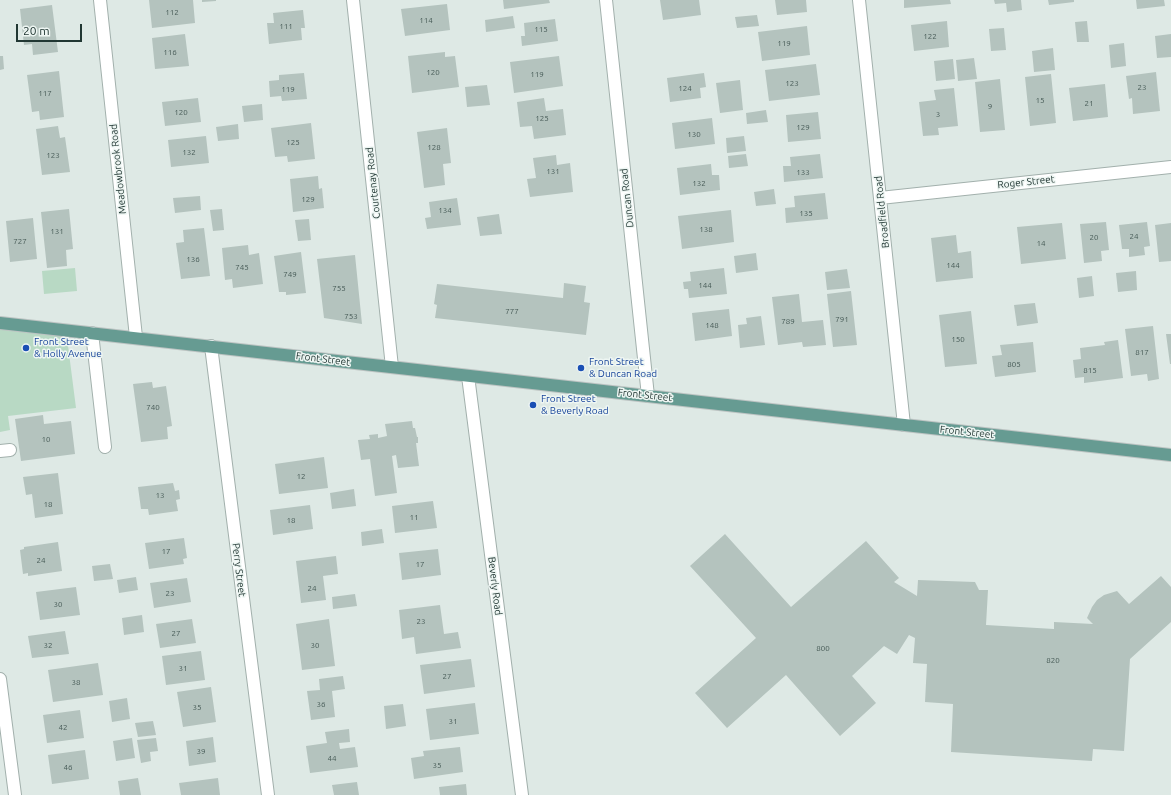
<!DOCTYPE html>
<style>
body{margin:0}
#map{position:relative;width:1171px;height:795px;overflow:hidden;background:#dee9e5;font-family:Ubuntu,sans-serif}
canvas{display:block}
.scale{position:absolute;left:16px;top:24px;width:66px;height:18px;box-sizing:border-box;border:2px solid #213733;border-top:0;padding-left:5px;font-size:12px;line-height:14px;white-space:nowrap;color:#213733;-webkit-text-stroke:3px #eef6f3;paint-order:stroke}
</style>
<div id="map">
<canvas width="1171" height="795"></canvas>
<div class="scale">20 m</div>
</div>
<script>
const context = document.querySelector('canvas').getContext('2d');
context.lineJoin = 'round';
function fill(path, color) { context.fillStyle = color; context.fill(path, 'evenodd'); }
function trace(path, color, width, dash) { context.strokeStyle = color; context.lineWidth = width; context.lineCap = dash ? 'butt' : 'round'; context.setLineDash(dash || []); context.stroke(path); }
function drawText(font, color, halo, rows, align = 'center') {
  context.font = font + ' Ubuntu,sans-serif'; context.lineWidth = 3; context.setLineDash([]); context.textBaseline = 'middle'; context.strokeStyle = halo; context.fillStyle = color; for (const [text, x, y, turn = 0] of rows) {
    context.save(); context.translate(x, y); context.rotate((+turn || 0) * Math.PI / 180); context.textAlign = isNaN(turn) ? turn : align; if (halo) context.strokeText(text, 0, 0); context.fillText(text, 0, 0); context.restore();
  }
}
fill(new Path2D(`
 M75 268 77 291 44 294 42 271Z
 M0 323 66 330 76 408 8 416 10 430 0 432Z`), '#b8d9c4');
fill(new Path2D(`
 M149 0H193L195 23 152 28Z
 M202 0H216V1L202 2Z
 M503 0H549L550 3 504 9Z
 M660 0H699L701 15 663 20Z
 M775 0H806L807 12 777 15Z
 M904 0H950L951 4 904 8Z
 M994 0H1021L1022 10 1007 12 1006 3 995 4Z
 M1048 0H1074V2L1049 5Z
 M1136 0H1164L1165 6 1137 9Z
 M447 4 450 30 405 36 401 9Z
 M52 5 58 52 33 55 32 44 24 45 20 9Z
 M303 10 305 28H301L302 40 269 44 267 23H274L273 13Z
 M757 15 759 26 737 28 735 17Z
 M513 16 515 28 486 32 485 20Z
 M555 19 558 41 522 46 521 36H525L524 23Z
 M947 21 949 47 914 51 911 25Z
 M1087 21 1089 42H1077L1075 22Z
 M807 26 810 55 762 61 758 32Z
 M1004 28 1006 50 991 51 989 29Z
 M185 34 189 66 155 69 152 38Z
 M1171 34V57L1157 58 1155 36Z
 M1124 43 1126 66 1111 68 1109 45Z
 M1053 48 1055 70 1034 72 1032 51Z
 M445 52V57L455 56 459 87 412 93 408 56Z
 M0 56H3L4 69 0 70Z
 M559 56 563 86 514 93 510 62Z
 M974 58 977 79 958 81 956 60Z
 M953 59 955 79 936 81 934 61Z
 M816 64 820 95 769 101 765 70Z
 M59 71 64 117 40 120 39 111 32 112 27 75Z
 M1156 72 1160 111 1133 114 1132 98 1129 99 1126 76Z
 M304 73 307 99 282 101 281 96 270 97 269 81 279 80V75Z
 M704 73 706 87 700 88 701 98 670 102 667 78Z
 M1051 74 1056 123 1030 126 1025 77Z
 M1000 79 1005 130 980 132 975 82Z
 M740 80 743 110 720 113 716 83Z
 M1105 84 1108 117 1073 121 1069 88Z
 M487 85 490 105 467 107 465 87Z
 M954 88 958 126 938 128 939 135 923 136 919 102 936 100 934 90Z
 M198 98 201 122 165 126 162 102Z
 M544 98 546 111 563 109 566 135 534 139 532 126 520 127 517 102Z
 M262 104 263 120 244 122 242 106Z
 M766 110 768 122 747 124 746 113Z
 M818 112 821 139 788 142 786 115Z
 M712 118 715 144 675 149 672 123Z
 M311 123 315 159 288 162 287 156 275 157 271 128Z
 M238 124 239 139 218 141 216 127Z
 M58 126 60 138 65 137 70 172 42 175 36 129Z
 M447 128 451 163 443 164 445 185 424 188 417 132Z
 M206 136 209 163 171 167 168 140Z
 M744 136 746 151 727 153 726 138Z
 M746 154 748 166 729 168 728 156Z
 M820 154 823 178 784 182 783 166H791L790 157Z
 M556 155 557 165 570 163 573 192 530 197 527 179 536 178 533 158Z
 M711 164 712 175H719L720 190 680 195 677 168Z
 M318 176 319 189 322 188 324 208 293 212 290 179Z
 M774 189 776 204 756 206 754 192Z
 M825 193 828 219 786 223 785 208 795 207 794 196Z
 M200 196 201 210 175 213 173 198Z
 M457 198 461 225 427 229 425 218 431 217 429 202Z
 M69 209 73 249 66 250 67 266 47 268 41 212Z
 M222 209 224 230 213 231 210 210Z
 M731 210 734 242 682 249 678 216Z
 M499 214 502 234 480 236 477 217Z
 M33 218 37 259 10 262 6 221Z
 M309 219 311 240 298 241 295 220Z
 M1106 222 1109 250 1101 251 1102 261 1084 263 1080 224Z
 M1147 222 1150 246 1144 247 1145 255 1129 257V249H1122L1119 225Z
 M1062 223 1066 259 1021 264 1017 227Z
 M1171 223V261L1159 262 1155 225Z
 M204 228 210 276 181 279 176 243 184 242 183 230Z
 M956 235 958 253 971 251 973 278 936 282 931 238Z
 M248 245 249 255 259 253 263 284 233 288 232 279 225 280 222 248Z
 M301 252 306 293 286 295V292H279L274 256Z
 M756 253 758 270 736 273 734 256Z
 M355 255 362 324 324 318 317 259Z
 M724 268 727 294 689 298 688 289H684L683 282 691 281 690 272Z
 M847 269 850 288 827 290 825 272Z
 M1136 271 1137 290 1118 292 1116 273Z
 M1092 276 1094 296 1079 298 1077 278Z
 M564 283 586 286 584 302 590 303 586 335 435 318 437 305 434 304 437 284 563 298Z
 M851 291 857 345 833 347 827 294Z
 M799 294 802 322 823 320 826 345 803 347 802 342 778 345 772 297Z
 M1035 303 1038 323 1017 326 1014 305Z
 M729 309 732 336 695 341 692 313Z
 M971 311 977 364 945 367 939 315Z
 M761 316 765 345 740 348 738 325 747 324 746 318Z
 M1153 326 1159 379 1148 381 1147 374 1131 376 1125 329Z
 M1166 334H1171V364H1170Z
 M1118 340 1123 378 1084 383V377L1075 378 1073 360 1081 359 1080 348 1105 345 1104 342Z
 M1033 342 1036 372 995 377 992 356 1002 355 1000 345Z
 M152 382 153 388 166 386 172 426 167 427 168 439 141 442 133 384Z
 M43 415 44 424 71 421 75 454 21 461 15 419Z
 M412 421 413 428H415L417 437H418V443H416L419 466 398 468 396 455 392 456 397 493 375 496 370 459 361 460 358 440 370 439 369 435 378 434V438L387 436 385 424Z
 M324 457 328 488 279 494 275 464Z
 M58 473 63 514 35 518 32 494 26 495 23 477Z
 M173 483 175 491 179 490 180 499 176 500 178 511 149 515 148 509H141L138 487Z
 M354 489 356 506 332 509 330 493Z
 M433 501 437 528 395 533 392 506Z
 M310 505 313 529 273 535 270 510Z
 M382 529 384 543 362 546 361 532Z
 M725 534 791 607 866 541 899 578 894 582 917 596 918 580 975 582 979 590H988L986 625 1054 629V622L1093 624 1087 618 1092 607 1097 600 1104 595 1117 591 1129 604 1161 576 1171 587V622L1130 659 1124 751 1093 749 1092 761 951 752 953 704 925 702 927 664 913 663 915 638 909 635 897 654 884 646 852 676 876 703 840 736 786 675 727 728 695 693 756 638 690 566Z
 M184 538 187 558 183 559 184 564 149 569 145 543Z
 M58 542 62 571 28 576V573L23 574 20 550 24 549V547Z
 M438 549 441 575 402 580 399 553Z
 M336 556 338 574 323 576 326 600 301 603 296 561Z
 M110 564 113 579 94 581 92 566Z
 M136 577 138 590 119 593 117 580Z
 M187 578 191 602 154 608 150 583Z
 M76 587 80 615 40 620 36 592Z
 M355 594 357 606 333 609 332 597Z
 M440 605 444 634 458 632 461 648 416 654 414 637 402 639 399 610Z
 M142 615 144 632 124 635 122 618Z
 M192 619 196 643 160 648 156 624Z
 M329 619 335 666 302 670 296 624Z
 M65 631 69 654 32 658 28 636Z
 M201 651 205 680 166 685 162 656Z
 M471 659 475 687 424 694 420 665Z
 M98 663 103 695 53 702 48 670Z
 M343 676 345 689 332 691 335 717 311 720 307 691 320 690 319 679Z
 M211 687 216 722 183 727 177 692Z
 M127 698 130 719 112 722 109 701Z
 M475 703 479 734 430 740 426 709Z
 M403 704 406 726 386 729 384 706Z
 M80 710 84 738 47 743 43 715Z
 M153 721 156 735 138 737 135 723Z
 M349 729 350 742 339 743 340 749 355 747 358 767 310 773 306 746 327 743 325 732Z
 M213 737 216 762 189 766 186 741Z
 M132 738 135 758 116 761 113 741Z
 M156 738 158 751 150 752 151 761 141 763 137 740Z
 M460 747 463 772 414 779 411 758 424 756 423 751Z
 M85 750 89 779 52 784 48 755Z
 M138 778 141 795H120L118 781Z
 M218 778 220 795H181L179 783Z
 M357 782 359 795H334L332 785Z
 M466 784 467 795H440L439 787Z`), '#b4c3be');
const service = new Path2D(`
 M92 333 105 447
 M0 451 10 450`);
const minor = new Path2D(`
 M100 0 136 337
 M353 0 392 367
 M606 0 648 396
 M859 0 904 425
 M880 198 1171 167
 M211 346 268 795
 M468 376 522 795
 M0 679 15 795`);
const primary = new Path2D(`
 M0 323 1171 455`);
trace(service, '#a2b0ac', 14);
trace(minor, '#a2b0ac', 14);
trace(primary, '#bcc3c2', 14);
trace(service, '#fff', 12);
trace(minor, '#fff', 12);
trace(primary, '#669b92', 12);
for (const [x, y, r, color] of [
 [26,348,4,"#1a4fb4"],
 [581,368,4,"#1a4fb4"],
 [533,405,4,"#1a4fb4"]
]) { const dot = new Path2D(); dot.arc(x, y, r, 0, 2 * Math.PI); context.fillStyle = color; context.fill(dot); trace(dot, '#eef6f3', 1.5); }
drawText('8px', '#465a56', null, [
 ["112",172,12],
 ["114",426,20],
 ["111",286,26],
 ["115",541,29],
 ["122",930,36],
 ["119",784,43],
 ["116",170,52],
 ["120",433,72],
 ["119",537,74],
 ["123",792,83],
 ["23",1142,87],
 ["124",685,88],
 ["119",288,89],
 ["117",45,93],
 ["15",1040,100],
 ["21",1089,103],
 ["9",990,106],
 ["120",181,112],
 ["3",938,114],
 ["125",542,118],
 ["129",803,127],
 ["130",694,134],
 ["125",293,142],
 ["128",434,147],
 ["132",189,152],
 ["123",53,155],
 ["131",553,171],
 ["133",803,172],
 ["132",699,183],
 ["129",308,199],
 ["134",445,210],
 ["135",806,213],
 ["138",706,229],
 ["131",57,231],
 ["24",1134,236],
 ["20",1094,237],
 ["727",20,241],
 ["14",1041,243],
 ["136",193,259],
 ["144",953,265],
 ["745",242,267],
 ["749",290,274],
 ["144",705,285],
 ["755",339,288],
 ["777",512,311],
 ["753",351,316],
 ["791",842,319],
 ["789",788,321],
 ["148",712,325],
 ["150",958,339],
 ["817",1142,352],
 ["805",1014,364],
 ["815",1090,370],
 ["740",153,407],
 ["10",46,439],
 ["12",301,476],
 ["13",160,495],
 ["18",48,504],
 ["11",414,517],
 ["18",291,520],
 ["17",166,551],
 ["24",41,560],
 ["17",420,564],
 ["24",312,588],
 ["23",170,593],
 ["30",58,604],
 ["23",421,621],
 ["27",176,633],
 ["32",48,645],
 ["30",315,645],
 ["800",823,648],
 ["820",1053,660],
 ["31",183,668],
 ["27",447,676],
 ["38",76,682],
 ["36",321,704],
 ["35",197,707],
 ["31",453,721],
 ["42",63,727],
 ["39",201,751],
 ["44",332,758],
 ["35",437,765],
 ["46",68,767]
]);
drawText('10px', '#213733', '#eef6f3', [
 ["Meadowbrook Road",118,169,-96],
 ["Roger Street",1026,182,-6],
 ["Courtenay Road",373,183,-96],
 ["Duncan Road",627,198,-96],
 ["Broadfield Road",882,212,-96],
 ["Front Street",323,359,7],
 ["Front Street",645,395,6],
 ["Front Street",967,432,6],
 ["Perry Street",239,570,83],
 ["Beverly Road",495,586,83]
]);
drawText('10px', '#164399', '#eef6f3', [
 ["Front Street",34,342],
 ["& Holly Avenue",34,354],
 ["Front Street",589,362],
 ["& Duncan Road",589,374],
 ["Front Street",541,399],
 ["& Beverly Road",541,411]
], 'left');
</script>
